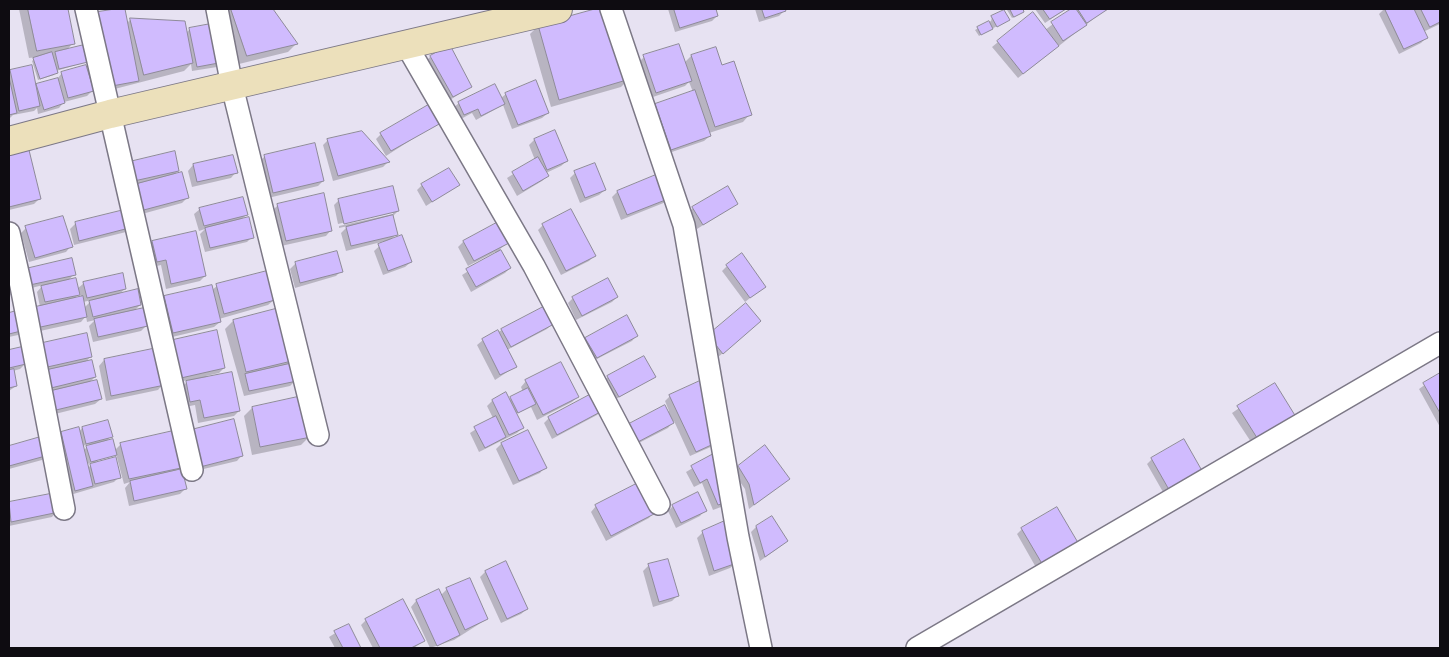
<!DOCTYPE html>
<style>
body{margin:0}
#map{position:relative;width:1449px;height:657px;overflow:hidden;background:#e7e2f2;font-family:"Open Sans",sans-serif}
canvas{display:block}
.frame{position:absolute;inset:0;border:10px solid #0e0c11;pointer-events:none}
</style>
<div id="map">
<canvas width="1449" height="657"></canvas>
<div class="frame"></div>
</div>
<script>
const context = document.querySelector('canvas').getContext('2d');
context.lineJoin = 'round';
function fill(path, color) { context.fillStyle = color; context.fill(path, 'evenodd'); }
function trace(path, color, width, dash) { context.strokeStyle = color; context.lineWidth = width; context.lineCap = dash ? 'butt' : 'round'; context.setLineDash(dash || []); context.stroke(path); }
fill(new Path2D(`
 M19 9H67L73 43 66 51 86 62 56 71 54 75 38 80 32 61 37 57 29 58Z
 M124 9 127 23 131 19 186 33 190 29 223 61 217 67 192 71 191 64 184 71 107 91 93 18 98 13Z
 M221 9H271L296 44 288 52 239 64Z
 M600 9H609L629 79 621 87 551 107 530 34 538 26Z
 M668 9H715L717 16 712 21 675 32Z
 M755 9H784V11L779 16 759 22Z
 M1021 9 1023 12 1012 18 1007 10Z
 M1035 9H1066L1045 23Z
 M1073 9H1106L1018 78 992 47 1032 14 1045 30Z
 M1384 9H1440V24L1423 32 1426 38 1421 43 1399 54 1379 14Z
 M992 17 1008 20 979 36 975 30 991 21Z
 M691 56 721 67 750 114 743 122 709 133 710 136 704 141 666 154 650 110 656 105 693 92 689 82 685 86 650 98 639 62 644 57 684 63Z
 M430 57 471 86 447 102 425 62Z
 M11 71 35 87 57 79 62 73 92 91 87 96 64 102 59 108 38 114 37 108 34 111 13 115 9 119V73Z
 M506 94 548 113 542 118 512 129 503 105 476 120 472 113 459 120 453 108 459 103 501 98Z
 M439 122 386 156 376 139 381 134Z
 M554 132 567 161 561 166 546 173 547 176 542 181 517 196 507 178 535 160 529 145 534 140Z
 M328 140 388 162 383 167 333 181 323 145Z
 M9 152 39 199 34 204 9 210Z
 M232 156 236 172 231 178 192 187 188 171 193 165Z
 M265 156 323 181 318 186 268 198 259 162Z
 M124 168 178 171 173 176 187 198 182 203 142 214Z
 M575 173 605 190 599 195 580 203 570 178Z
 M662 174 666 202 621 220 612 197 617 192Z
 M422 185H458L426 206 417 190Z
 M339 200 398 211 392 217 396 234 389 242 411 262 405 267 383 275 374 251 385 241 346 251 341 233 348 226 339 228V226L393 214V211L338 224 334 205Z
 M737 204 697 229 688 213 693 208Z
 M278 205 331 230 326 236 281 246 273 210Z
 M200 209 247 214 240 221 252 237 247 242 205 252 200 234 205 229 199 231 194 214Z
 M127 211 131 227 126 232 74 245 70 229 75 224Z
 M543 225 594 256 589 261 561 275 538 230Z
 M26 228 71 246 66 252 29 262 21 233Z
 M153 242 205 276 200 281 166 289 161 265 152 267 147 247Z
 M463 242H509L500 249 510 268 505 273 471 292 462 275 496 254 495 252 468 266 458 247Z
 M336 252 341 271 336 276 295 288 290 269 295 264Z
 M727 266 764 287 745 302 722 271Z
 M74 274 68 281 77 289 84 283 125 289 118 295 140 305 133 312 146 326 141 331 93 342 89 326 95 320 87 322 86 316 81 322 31 333 40 307 37 292 43 285 20 291 16 276ZM80 293 81 298 73 300ZM92 300 84 308 83 302Z
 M9 278 12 293 9 297Z
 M217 286 274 300 268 305 219 319 220 322 214 327 168 338 160 303 165 297 212 290Z
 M617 297 612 302 576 320 568 303 573 298Z
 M282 309 296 380 290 386 244 396 225 329 233 321Z
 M19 312 23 330 18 335 9 337V314Z
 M553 323 547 329 507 350 515 367 495 380 477 345 483 340 502 330Z
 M755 326 717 358 703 342Z
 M637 335 632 341 591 362 581 344 586 339Z
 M169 346 224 368 219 373 206 376V378L239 411 234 416 198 423 195 405 185 407 181 388 189 380 176 382Z
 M21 348 25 364 20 369 13 371 16 386 9 391V351Z
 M33 351 91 356 85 363 95 377 89 383 101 399 95 404 51 415Z
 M104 360 163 384 158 390 106 401 99 366Z
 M1440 374V427L1419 389Z
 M654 376 613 401 602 382 608 377Z
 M526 381 577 397 572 402 537 420 531 407 516 414 522 428 517 433 479 452 470 433 493 418 487 406 492 401 509 400 523 392 521 387Z
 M1274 384 1289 422 1253 445 1232 413Z
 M670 396 713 446 690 456 674 421 668 428 631 447 669 411 665 401Z
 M252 408 309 437 301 445 252 455 244 416Z
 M602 410 597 415 552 439 544 423 549 418Z
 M233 420 242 455 237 461 191 472Z
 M107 422 111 436 106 442 115 450 121 444 180 467 175 472 185 489 180 494 129 506 125 488 130 482 124 484 116 454 95 461 119 477 114 482 70 495 56 438 62 433 79 432 82 428ZM90 444 83 451 82 446ZM94 462 88 468 87 464Z
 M43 437 48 455 42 460 9 469V447Z
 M501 444 545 467 540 473 513 485 496 449Z
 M765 446 788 479 749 509 745 489 733 472Z
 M718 453 727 501 721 507 713 510 702 483 694 487 686 472Z
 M1152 459 1204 476 1167 499 1147 464Z
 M54 494 57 511 52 517 9 526V503Z
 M596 506 654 512 649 518 606 541 591 512Z
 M673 506 705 510 700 516 676 528 668 511Z
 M756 527 781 546 760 561 751 532Z
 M1022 529 1073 551 1038 571 1017 534Z
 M703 532 736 563 730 568 709 576 697 538Z
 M505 563 527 609 521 614 501 623 480 577 485 572Z
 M648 566 677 596 672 601 653 607 643 571Z
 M447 589 487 619 454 640 430 648 411 607 416 601 439 591 441 595Z
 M366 620 423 641 414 648H373L361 625Z
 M348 625 359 648H335L329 637Z`), '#0003');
const building = new Path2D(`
 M28 9H68L75 44 37 51Z
 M115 9H125L139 81 112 86 98 12Z
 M231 9H273L298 44 247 56Z
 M595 9H610L630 79 559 100 538 25Z
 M674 9H716L718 16 680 28Z
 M762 9H785L786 11 765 18Z
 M1010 9H1023L1024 12 1014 17Z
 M1043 9H1066L1050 19Z
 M1071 9H1076L1087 25 1063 41 1051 22Z
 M1078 9H1108L1087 23Z
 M1385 9H1414L1428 38 1404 49Z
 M1421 9H1440V22L1430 27Z
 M1004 10 1010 20 997 27 991 16Z
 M1033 12 1059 46 1023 74 997 41Z
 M130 18 185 21 193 63 144 75Z
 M989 21 993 29 981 35 977 27Z
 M216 23 224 62 197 67 189 28Z
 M679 44 692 81 656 93 643 55Z
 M84 45 88 62 59 69 55 52Z
 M450 45 472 87 453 97 430 56Z
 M716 47 722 65 734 61 752 115 715 127 691 55Z
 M52 52 58 73 40 79 33 58Z
 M32 65 40 106 19 111 10 70Z
 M86 65 94 91 68 98 61 72Z
 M9 77 17 113 9 115Z
 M58 78 65 103 44 110 36 84Z
 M536 80 549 113 518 125 505 93Z
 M495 84 505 104 481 116 478 109 464 115 458 102Z
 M695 90 711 136 671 150 655 104Z
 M430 104 441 123 391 151 380 133Z
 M555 130 568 161 547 170 534 139Z
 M362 131 390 162 338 176 327 139Z
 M315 143 324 181 273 193 264 155Z
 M28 146 41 199 9 207V150Z
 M175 151 179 171 134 181 129 162Z
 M233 155 238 173 197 182 193 164Z
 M538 157 549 176 523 191 512 172Z
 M595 163 606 190 585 198 574 171Z
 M449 168 460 185 432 202 421 184Z
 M182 172 189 198 140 211 133 185Z
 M663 172 673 197 627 215 617 191Z
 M393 186 399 211 344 224 338 199Z
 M728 186 738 204 703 225 692 207Z
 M324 193 332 231 286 241 277 204Z
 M243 197 248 215 204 226 199 208Z
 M128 209 133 227 79 241 75 222Z
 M571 209 596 256 566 271 542 224Z
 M393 215 398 235 351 246 346 227Z
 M63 216 73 247 35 258 25 226Z
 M249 217 254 238 210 248 205 228Z
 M500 221 511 242 474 261 463 241Z
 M196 231 206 276 171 284 166 260 157 262 152 241Z
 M402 235 412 262 388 271 378 244Z
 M501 250 511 268 476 287 466 269Z
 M337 251 343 272 300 283 295 262Z
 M742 253 766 287 750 298 726 265Z
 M72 258 76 275 25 286 21 270Z
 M267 271 275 300 224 314 216 284Z
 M123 273 126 289 87 298 83 282Z
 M76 278 80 295 45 302 41 286Z
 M608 278 618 297 582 316 572 297Z
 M212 285 221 322 173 333 164 296Z
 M138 289 141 305 93 317 89 301Z
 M83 296 87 317 36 328 31 308Z
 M746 303 761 321 723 354 708 335Z
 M545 306 554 324 511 347 501 329Z
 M283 307 296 360 246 372 233 320Z
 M144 308 148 326 98 337 94 319Z
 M20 310 25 330 9 334V313Z
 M627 315 638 336 597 358 585 338Z
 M217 330 225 368 181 378 173 340Z
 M498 330 517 367 500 375 482 339Z
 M87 333 92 357 43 368 38 344Z
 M22 347 26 364 9 368V350Z
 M157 348 165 385 111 396 104 359Z
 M644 356 656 377 619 397 607 376Z
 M92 360 96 377 51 388 47 370Z
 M561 362 579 397 543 415 525 380Z
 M293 363 297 381 249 391 245 374Z
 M14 369 17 386 9 388V370Z
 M232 372 240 411 204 418 200 400 190 402 186 381Z
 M1440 373V413L1423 383Z
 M97 380 102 399 56 410 51 391Z
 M702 380 720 441 696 452 669 395Z
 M1275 383 1296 417 1259 441 1237 406Z
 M528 388 536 404 518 413 510 397Z
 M506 392 524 428 509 435 492 400Z
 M595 392 604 410 557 435 548 417Z
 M302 396 311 437 260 447 252 407Z
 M665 405 674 423 636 443 627 425Z
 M496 416 506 437 485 448 474 427Z
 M234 419 243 456 196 468 187 431Z
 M108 420 113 437 86 444 82 427Z
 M79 427 93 486 75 491 61 432Z
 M528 430 547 468 519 481 501 443Z
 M173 431 181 468 129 479 120 443Z
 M44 436 49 455 9 466V446Z
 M113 439 117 455 91 462 86 446Z
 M1184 439 1205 476 1172 495 1151 458Z
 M765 445 790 479 754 505 749 484 738 466Z
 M719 451 728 502 718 505 707 479 700 483 691 466Z
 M116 457 121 478 95 484 90 464Z
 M182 469 187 489 134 501 130 481Z
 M640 482 656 513 611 536 595 505Z
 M698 492 707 511 681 523 672 505Z
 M55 493 59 512 11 522 9 502Z
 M1057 507 1080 546 1044 567 1021 528Z
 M772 516 788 541 765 557 756 526Z
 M727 520 737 563 714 571 702 531Z
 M668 559 679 596 659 602 648 564Z
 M506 561 528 609 507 619 485 571Z
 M470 578 488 619 465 630 446 588Z
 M439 589 460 635 437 646 416 600Z
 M403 599 425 641 411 648H380L365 619Z
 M349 624 361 648H343L334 631Z`);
fill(building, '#d0bbfe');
trace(building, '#8e8a99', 1);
const street = new Path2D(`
 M86 9 192 470
 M217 9 232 86 318 435
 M611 9 684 225 738 537 761 648
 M407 46 534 266 659 504
 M9 233 21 286 64 509
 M917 648 1440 343`);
const secondary = new Path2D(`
 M9 141 110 114 558 9`);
trace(street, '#7c7886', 24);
trace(secondary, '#7c7886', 30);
trace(street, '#fff', 21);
trace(secondary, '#ece0bb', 28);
</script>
